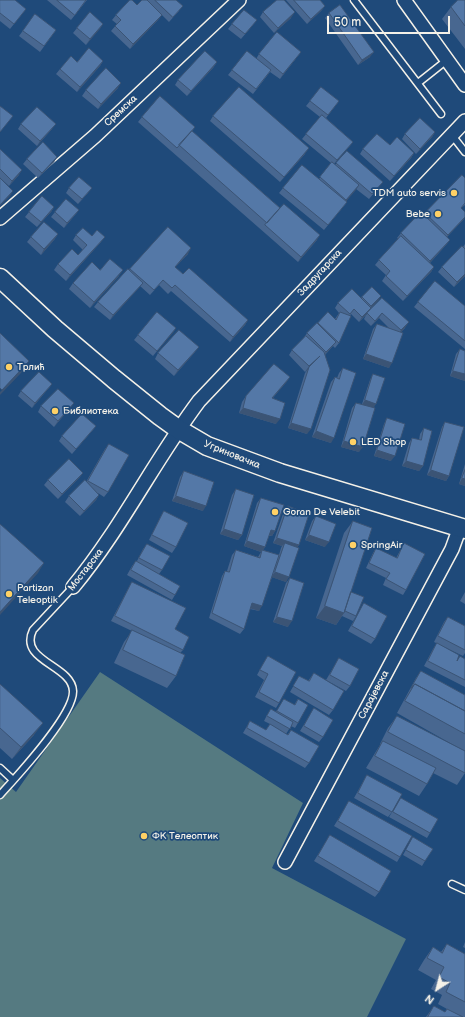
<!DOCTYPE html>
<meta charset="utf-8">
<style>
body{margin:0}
#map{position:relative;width:465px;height:1017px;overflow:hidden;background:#1f4a7a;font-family:"Balsamiq Sans",sans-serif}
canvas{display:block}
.north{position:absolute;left:417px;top:969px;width:40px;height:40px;-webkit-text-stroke:3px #1f4a7a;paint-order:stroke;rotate:216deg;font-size:11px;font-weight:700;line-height:16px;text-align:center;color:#f4f1e8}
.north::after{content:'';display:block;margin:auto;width:14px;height:18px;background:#f4f1e8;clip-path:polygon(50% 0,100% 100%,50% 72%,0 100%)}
.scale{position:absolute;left:327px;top:16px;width:123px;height:18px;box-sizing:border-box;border:2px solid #f4f1e8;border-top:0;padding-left:5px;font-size:12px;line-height:14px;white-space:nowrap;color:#f4f1e8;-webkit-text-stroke:3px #1f4a7a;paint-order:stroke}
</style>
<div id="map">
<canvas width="465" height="1017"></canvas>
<div class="north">N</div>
<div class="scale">50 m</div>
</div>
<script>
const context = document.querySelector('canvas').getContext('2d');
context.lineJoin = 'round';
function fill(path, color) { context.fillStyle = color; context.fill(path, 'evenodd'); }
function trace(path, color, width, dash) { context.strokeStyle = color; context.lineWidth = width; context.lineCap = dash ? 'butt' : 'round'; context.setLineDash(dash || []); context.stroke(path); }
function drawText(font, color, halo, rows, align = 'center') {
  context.font = font + ' "Balsamiq Sans",sans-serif'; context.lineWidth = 3.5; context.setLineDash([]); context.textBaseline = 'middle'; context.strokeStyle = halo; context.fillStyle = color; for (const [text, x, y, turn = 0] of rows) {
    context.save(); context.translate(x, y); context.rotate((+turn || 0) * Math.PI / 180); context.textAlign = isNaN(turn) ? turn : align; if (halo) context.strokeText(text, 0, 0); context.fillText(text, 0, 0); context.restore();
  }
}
fill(new Path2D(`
 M100 672 303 803 272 868 406 939 367 1017H0V778L16 792Z`), '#557a81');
const service = new Path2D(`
 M354 0 441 114
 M418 83 447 60
 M451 134 465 152
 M0 768 13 780
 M0 795C17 776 74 715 73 691 72 665 18 661 33 630L73 587
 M452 884 465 890`);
const minor = new Path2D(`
 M404 0 465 85
 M0 218 95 136 239 0
 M73 587C121 529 154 461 199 401L465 121
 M285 862 452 549 460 527`);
const secondary = new Path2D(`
 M0 278 55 329 114 379 160 416 178 429 207 446 280 473 465 529`);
trace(service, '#f4f1e8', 9);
trace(minor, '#f4f1e8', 16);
trace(secondary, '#f4f1e8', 21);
trace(service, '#1f4a7a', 6);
trace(minor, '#1f4a7a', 13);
trace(secondary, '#1f4a7a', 18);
fill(new Path2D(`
 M0 0 26 9 10 29 0 21Z
 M47 0H87L71 20Z
 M142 0H176L179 11 169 22 159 12 162 15 158 20 130 49 111 31 117 24 112 20 116 15 137 5Z
 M286 0H320L325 6 321 11 307 24Z
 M465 0V49L442 19 451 7Z
 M263 12 291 18 274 33 260 17Z
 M329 13 370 57 358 65 325 18Z
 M35 14 56 30 40 52 19 36Z
 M103 24 86 45 73 33 77 28Z
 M232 24 253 25 241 39 228 29Z
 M301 52 280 79 270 72 253 94 228 75 232 70 256 59 259 54Z
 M103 61 100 66 77 92 56 74 60 69 77 62Z
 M217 62 213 68 187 96 175 85 178 80Z
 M118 88 98 109 82 96 86 90Z
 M310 101H339L326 118 353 142 334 164 335 165 347 151 379 187 369 199 356 189 346 201 347 202 343 207 324 230 279 193 283 188 319 179 331 163 302 139 320 117 306 106Z
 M213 116 305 154 280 182 210 121Z
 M142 117 195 127 192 131 317 240 298 262 138 122Z
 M21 124 52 129 37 146 18 129Z
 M435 132 432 137 416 154 402 139 405 134Z
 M390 145 414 153 411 158 390 181 360 154 363 149Z
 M0 150 19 175 9 186 0 178Z
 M57 157 54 162 38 178 23 164 27 159Z
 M465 178V205L461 208 464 219 447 237 450 240 446 245 430 263 434 267 431 272 403 301 382 281 386 275 375 265 379 260 399 239 397 238 401 233 423 215 425 213Z
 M69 188 88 193 78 204 66 193Z
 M54 207 51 212 37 227 25 217 29 212Z
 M79 210 75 215 64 228 51 217 55 212Z
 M168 227 188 254 175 267 183 274 248 320 245 325 230 342 171 291 168 294 159 285 150 295 140 286 110 320 94 307 98 302 129 270Z
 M58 234 54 240 41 255 27 242 31 237Z
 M76 235 92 236 101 242 66 281 54 270 58 264 78 255 83 250 73 240Z
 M465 244V276L454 287 438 272 442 267 463 247Z
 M100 270 119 276 90 308 69 289 73 283Z
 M372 287 381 296 368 313 359 322 351 314 350 316 339 343 335 348 333 346 325 355 307 434 288 428 305 373 308 369 305 372 289 355 292 350 303 339 307 333 318 323 335 319 339 313 335 308 338 303 361 298Z
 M382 298 405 328 401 332 389 368 363 359 373 329 377 324 390 329 379 318 371 326 364 319 367 313Z
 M418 302 465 306V349L414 307Z
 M176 328 153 356 134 340 138 335Z
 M460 349 465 351V381L450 376 456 354Z
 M195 352 174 376 155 359 158 353Z
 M343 368 331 443 312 437 331 382 335 377 337 378 339 373Z
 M373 374V408L359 452 341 447 352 408 356 403 362 404 370 380Z
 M290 377 273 398 276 424 239 413 242 402 246 396Z
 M52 384 48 389 32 408 18 396 21 391Z
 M41 406 70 408 54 427 38 412Z
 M387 418 391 461 374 456 384 424Z
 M445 422 449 476 446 481 427 475 442 427Z
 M96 426 92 431 72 454 59 441 62 436Z
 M424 428 423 466 419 471 402 466 409 443 412 438 419 440 420 434Z
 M109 444 108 492 104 497 98 493 99 495 96 500 80 516 65 502 69 496 86 482 105 449Z
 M465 464V486L459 484Z
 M184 471 203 511 172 501 180 477Z
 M83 473 79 478 58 499 44 485 48 480Z
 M236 489 242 535 238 540 220 534 232 495Z
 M261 498 275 531 272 536H269L265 547 263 550 279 555 281 548 282 546 273 543 284 511 288 506 299 545 297 547 286 582 272 577 259 611 250 609 244 629 240 634 209 618 222 576 225 571H227L232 555 236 550 258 557 261 552 244 546 257 503Z
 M164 511 176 547 172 553 149 540 161 516Z
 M316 516 325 547 305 540 312 521Z
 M353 521 351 592 356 616 353 621 342 616 336 625 316 618 344 533Z
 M404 543 406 590 403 595 383 585 386 578 366 568 373 553 376 548 396 558 401 549Z
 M147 544 162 570 159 574 175 595 172 600 127 575 132 566 136 561H137L143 549Z
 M290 578 288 627 273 622 286 583Z
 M132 582 175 629 183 650 180 653 176 676 167 688 114 663 124 642 132 631 111 621 129 587Z
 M465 592V604L460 601Z
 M364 603 375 639 371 644 348 631 361 608Z
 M448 617 465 626V653L463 656 434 642 444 622Z
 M437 643 458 659H465V687L424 666 433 649Z
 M268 656 279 703 276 708 255 697 264 680 257 675 264 662Z
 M339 658 350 686 346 691 326 680 336 663Z
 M421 671 465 695V750L464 751 397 713 416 678Z
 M314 673 333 710 329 715 290 692 299 676 308 681Z
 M0 684 34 735 12 759 0 748Z
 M284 699 294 705 298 699V723L295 728 291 726 286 734H288L291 730 309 763 305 768 243 733 250 721 266 730 270 724 264 721 267 715 271 709 276 712Z
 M314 708 323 737 319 742 300 731Z
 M397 716 465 773 457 785 433 773 427 784 419 796 366 768 375 753 380 745V744L388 728Z
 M367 775 392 812 388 817 354 798 364 780Z
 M401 798 430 833 427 838 389 817Z
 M349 801 400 857 397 862 334 826Z
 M330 835 379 892 375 897 314 861Z
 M413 837 425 861 422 866 403 855Z
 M465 942V948L463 947Z
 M447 944 465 954V1017H426L434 1006 445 1012 447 1009 438 1004 442 995 431 989 436 980 418 970 424 960 433 947 441 952Z`), '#486790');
fill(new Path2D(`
 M325 6 321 11 307 24 311 19Z
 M295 12 291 18 274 33 278 28Z
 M162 15 158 20 130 49 133 44Z
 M103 24 100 29 86 45 90 39Z
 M301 52 297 57 280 79 283 74Z
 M374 52 370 57 358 65 362 60Z
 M103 61 100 66 77 92 80 87Z
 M217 62 213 68 187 96 191 91Z
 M121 83 118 88 98 109 101 104Z
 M56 124 52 129 37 146 40 141Z
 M435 132 432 137 416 154 420 149Z
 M353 142 349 147 333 165 337 160Z
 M309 148 305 154 280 182 284 177Z
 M414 153 411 158 390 181 394 176Z
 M57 157 54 162 38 178 42 173Z
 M22 170 19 175 9 186 12 181Z
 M359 185 356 190 343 205 346 200Z
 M92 188 88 193 78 204 82 199Z
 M13 191 10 196 0 206V205Z
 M54 207 51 212 37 227 41 222Z
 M79 210 75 215 64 228 67 223Z
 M465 217 464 219 444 240 448 235Z
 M58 234 54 240 41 255 44 249Z
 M320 235 317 240 298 262 301 257Z
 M105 237 101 242 66 281 70 275Z
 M450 240 446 245 427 266 430 261Z
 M191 248 188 254 171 272 175 267Z
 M434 267 431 272 403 301 407 296Z
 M123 270 119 276 90 308 94 302Z
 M465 274V276L454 287 457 282Z
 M143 283 139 288 110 320 113 315Z
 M381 296 378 301 368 311 371 306Z
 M371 308 368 313 359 322 362 317Z
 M382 313 379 318 371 326 375 321Z
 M248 320 245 325 230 342 233 337Z
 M409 322 405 328 398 336 401 330Z
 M176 328 173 333 153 356 157 351Z
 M336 342 332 347 322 357 326 352Z
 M199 347 195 352 174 376 178 370Z
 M366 354 392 363 389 368 363 359Z
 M320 356 317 361 305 372 309 366Z
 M29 361 21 373 0 395V392L2 390Z
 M453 371 465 374V381L450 376Z
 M290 377 286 383 268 403 272 398Z
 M52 384 48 389 32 408 35 403Z
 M365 400 376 404 373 409 361 406Z
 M74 403 70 408 54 427 58 421Z
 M243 408 280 419 276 424 239 413Z
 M291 423 311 429 307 434 288 428Z
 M316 431 334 438 331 443 312 437Z
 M344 441 363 447 359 452 341 447Z
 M377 450 395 456 391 461 374 456Z
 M406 461 423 466 419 471 402 466Z
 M431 470 449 476 446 481 427 475Z
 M83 473 79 478 58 499 62 494Z
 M462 478 465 479V486L459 484Z
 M99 495 96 500 80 516 84 511Z
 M176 496 206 506 203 511 172 501Z
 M224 529 242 535 238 540 220 534Z
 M271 530 275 531 272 536 267 535Z
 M309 535 329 542 325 547 305 540Z
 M277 538 299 545 295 550 285 543 282 546 273 543Z
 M247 541 265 547 262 552V550L261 552 244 546Z
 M44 563 38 573 0 615V612Z
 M275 572 289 577 286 582 271 577Z
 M252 603 262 606 259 611 249 608Z
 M325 606 344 613 336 625 316 618Z
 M277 617 292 621 288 627 273 622Z
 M43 723 34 735 12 759 21 747Z`), '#3b5475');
const building = new Path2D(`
 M0 0H15L26 9 14 24 0 13Z
 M57 0H86L75 15Z
 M130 0H132L137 5 142 0H147L162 15 133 44 115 26 121 20 116 15Z
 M155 0H176L183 6 173 17Z
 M277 0H284L295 12 278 28 263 12Z
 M294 0H320L325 6 311 19Z
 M458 0H465V26L451 7Z
 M340 5 374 52 362 60 329 13Z
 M244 10 257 20 245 34 232 24Z
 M90 12 103 24 90 39 77 28Z
 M35 14 56 30 44 46 23 31Z
 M277 32 301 52 283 74 259 54Z
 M89 48 103 61 80 87 60 69 71 56 77 62Z
 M205 51 217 62 191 91 178 80Z
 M247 51 271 70 256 89 232 70Z
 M106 68 121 83 101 104 86 90Z
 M239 87 309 148 284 177 213 116Z
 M321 87 339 101 328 115 310 101Z
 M160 96 195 127 177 148 142 117Z
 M0 106 13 116 0 132Z
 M37 107 56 124 40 141 21 124Z
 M322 115 353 142 337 160 306 134Z
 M420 118 435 132 420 149 405 134Z
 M192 131 280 208 267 223 179 145Z
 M377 134 390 145 397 137 414 153 394 176 363 149Z
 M43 142 57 157 42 173 27 159Z
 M0 149 22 170 12 181 0 169Z
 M347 151 383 182 372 194 336 163Z
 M332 162 359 185 346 200 320 177Z
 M302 165 347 202 328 225 283 188Z
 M462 175 465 178V203L461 208 465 212V217L448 235 425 213Z
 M79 177 92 188 82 199 69 188Z
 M0 178 13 191 0 205Z
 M42 196 54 207 41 222 29 212Z
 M66 199 79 210 67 223 55 212Z
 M284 204 320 235 301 257 265 225Z
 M421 212 450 240 430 261 401 233Z
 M44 222 58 234 44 249 31 237Z
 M168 227 191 248 175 267 183 274 189 268 248 320 233 337 175 285 172 288 163 280 154 290 130 269Z
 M83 228 92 236 97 230 105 237 70 275 58 264 72 249 78 255 87 245 76 235Z
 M401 236 434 267 407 296 386 276 390 271 379 260Z
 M462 246 465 249V274L457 282 442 267Z
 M110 259 123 270 94 302 73 283 92 262 100 270Z
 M128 269 143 283 113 315 98 302Z
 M435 281 465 306V341L418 302Z
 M372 287 381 296 371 306 362 297Z
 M352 289 371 308 362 317 354 309 350 314 338 303Z
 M382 298 409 322 401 330 382 313 375 321 367 313Z
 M157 312 176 328 157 351 138 335Z
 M328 312 336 320 340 312 351 316 339 343 318 323Z
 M317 323 336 342 326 352 307 333Z
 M377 324 403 333 392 363 366 354Z
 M179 330 199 347 178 370 158 353Z
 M0 333 29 361 2 390 0 388Z
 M306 336 324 352 330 370 311 429 291 423 309 367 320 356 309 366 292 350Z
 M460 349 465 351V374L453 371Z
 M274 364 290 377 272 398 285 403 280 419 243 408 246 396Z
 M343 368 356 373 334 438 316 431 335 377 339 379Z
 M39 372 52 384 35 403 21 391Z
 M373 374 385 378 376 404 365 400Z
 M58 389 74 403 58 421 41 406Z
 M356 403 375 408 363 447 344 441Z
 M82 414 96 426 76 449 62 436Z
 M387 418 405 424 395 456 377 450Z
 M445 422 464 427 449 476 431 470Z
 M424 428 432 431 423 466 406 461 412 438 421 440Z
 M109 444 129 455 108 492 88 481Z
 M69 459 83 473 62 494 48 480Z
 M465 470V479L462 478Z
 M184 471 214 482 206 506 176 496Z
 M85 480 99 495 84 511 69 496Z
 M236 489 254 495 242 535 224 529Z
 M261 498 284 505 275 531 271 530 265 547 247 541Z
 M288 506 309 514 299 545 277 538Z
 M164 511 188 523 176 547 152 535Z
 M316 516 336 524 329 542 309 535Z
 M353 521 372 528 344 613 325 606Z
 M0 524 44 563 0 612Z
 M285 543 299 548 289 577 275 572Z
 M404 543 425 554 406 590 386 579 390 573 369 563 376 548 397 558Z
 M147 544 170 556 162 570 139 558Z
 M236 550 260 558 262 550 279 555 262 606 252 603 244 629 212 613 225 571 229 572Z
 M136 561 180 586 175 595 131 570Z
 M290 578 304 583 292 621 277 617Z
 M132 582 186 608 175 629 189 637 183 650 115 616Z
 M351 592 364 597 356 616 345 611Z
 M364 603 387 616 375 639 352 626Z
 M448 617 465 626V650L438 636Z
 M132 630 185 655 176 676 123 650Z
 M437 643 459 655 457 661 460 656 465 659V680L428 661Z
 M268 656 296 672 279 703 259 692 268 674 260 670Z
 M339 658 359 669 350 686 330 675Z
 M421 671 465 695V711L415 684 411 688Z
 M314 673 344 691 333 710 293 686 299 676 309 681Z
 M0 684 43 723 21 747 0 728Z
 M415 684 465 711V734L405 701Z
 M284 699 295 705 298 699 308 705 298 723 277 711Z
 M314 708 333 720 323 737 304 726Z
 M271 709 293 722 290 729 267 716Z
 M397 716 465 751V773L388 732Z
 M250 721 266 730 270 724 288 735 291 730 319 746 309 763 247 728Z
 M383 741 436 768 427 784 375 756Z
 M367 775 402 794 392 812 358 793Z
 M401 798 438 819 430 833 393 812Z
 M349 801 412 836 400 857 338 821Z
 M330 835 391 871 379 892 318 856Z
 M413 837 433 849 425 861 406 850Z
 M447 944 465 954V1002L446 992 450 983 439 977 444 967 427 958 433 947 442 953Z
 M434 1006 445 1012 447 1009 463 1017H428Z`);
fill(building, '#5478a7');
trace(building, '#3b5475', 1);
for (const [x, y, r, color] of [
 [454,193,4,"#ffd166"],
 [438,214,4,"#ffd166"],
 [9,367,4,"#ffd166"],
 [55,411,4,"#ffd166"],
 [353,442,4,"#ffd166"],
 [275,512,4,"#ffd166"],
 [353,545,4,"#ffd166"],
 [9,594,4,"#ffd166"],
 [144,836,4,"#ffd166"]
]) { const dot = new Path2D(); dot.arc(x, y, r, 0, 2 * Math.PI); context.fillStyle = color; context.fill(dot); trace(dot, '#1f4a7a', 1.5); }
drawText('10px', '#f4f1e8', '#1f4a7a', [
 ["Сремска",121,111,-43],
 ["Задругарска",320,273,-47],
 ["Угриновачка",232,455,22],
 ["Мостарска",86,570,-52],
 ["Сарајевска",374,695,-62]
]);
drawText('10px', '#f4f1e8', '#1f4a7a', [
 ["TDM auto servis",446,193,"right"],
 ["Bebe",430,214,"right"],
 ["Трлић",17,367],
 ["Библиотека",63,411],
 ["LED Shop",361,442],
 ["Goran De Velebit",283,512],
 ["SpringAir",361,545],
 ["Partizan",17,588],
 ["Teleoptik",17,600],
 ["ФК Телеоптик",152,836]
], 'left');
</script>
